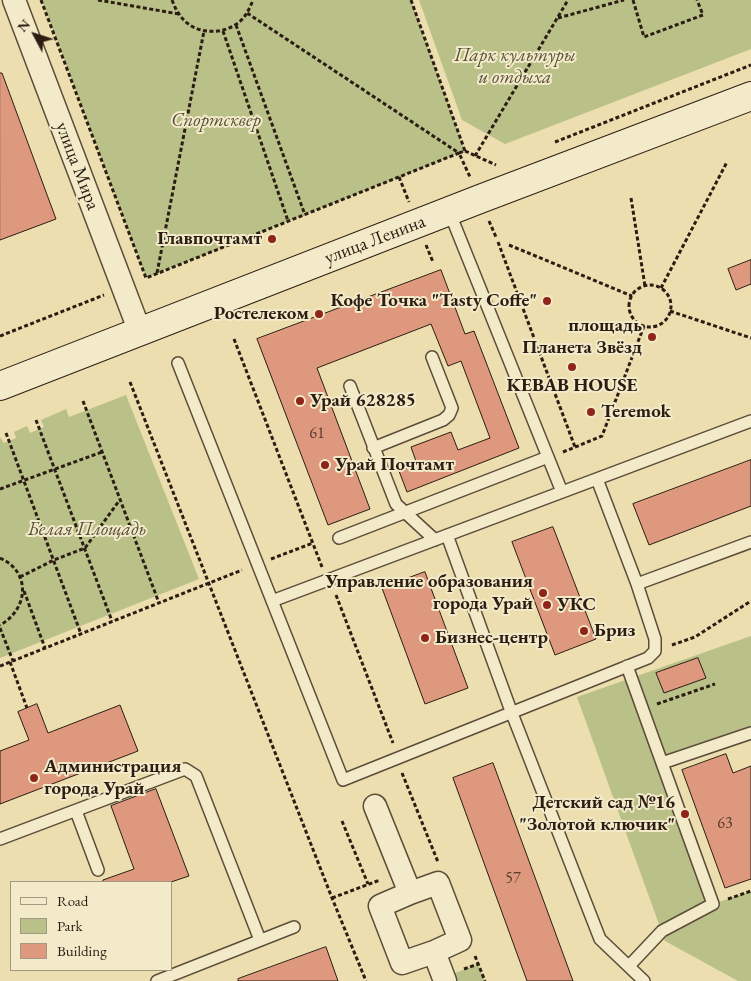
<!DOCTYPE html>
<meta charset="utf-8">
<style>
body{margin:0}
#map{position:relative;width:751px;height:981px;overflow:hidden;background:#ecdeae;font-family:"EB Garamond",serif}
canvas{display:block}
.legend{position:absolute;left:10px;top:881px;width:162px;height:90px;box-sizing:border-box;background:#f3eaca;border:1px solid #a39881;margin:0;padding:6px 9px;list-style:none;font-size:15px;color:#2c1d13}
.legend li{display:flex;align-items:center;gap:10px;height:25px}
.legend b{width:25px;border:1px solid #a39881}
.north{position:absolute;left:10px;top:10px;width:50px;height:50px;-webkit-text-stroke:4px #f3eaca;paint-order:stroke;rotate:310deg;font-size:14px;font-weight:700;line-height:20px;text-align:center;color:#2c1d13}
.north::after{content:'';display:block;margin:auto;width:18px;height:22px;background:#2c1d13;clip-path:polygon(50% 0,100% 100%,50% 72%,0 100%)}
</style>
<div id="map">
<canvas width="751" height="981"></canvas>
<ul class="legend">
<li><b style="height:6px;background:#f3eaca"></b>Road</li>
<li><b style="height:14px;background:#b9c189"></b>Park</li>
<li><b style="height:14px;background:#de987d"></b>Building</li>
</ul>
<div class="north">N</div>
</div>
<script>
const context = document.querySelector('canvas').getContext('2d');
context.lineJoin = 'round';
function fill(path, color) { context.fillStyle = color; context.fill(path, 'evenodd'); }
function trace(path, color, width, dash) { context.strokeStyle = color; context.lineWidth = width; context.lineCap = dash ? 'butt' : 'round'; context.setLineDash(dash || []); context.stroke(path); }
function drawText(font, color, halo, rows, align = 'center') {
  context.font = font + ' "EB Garamond",serif'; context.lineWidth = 4; context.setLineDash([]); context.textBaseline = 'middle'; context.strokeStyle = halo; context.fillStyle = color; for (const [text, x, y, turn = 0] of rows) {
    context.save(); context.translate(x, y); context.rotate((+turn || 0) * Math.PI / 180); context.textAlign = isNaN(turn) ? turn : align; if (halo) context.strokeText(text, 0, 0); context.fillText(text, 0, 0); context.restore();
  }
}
fill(new Path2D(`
 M42 0H411L465 151 146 278Z
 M419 0H751V49L505 144 462 120Z
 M126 395 199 579 0 658V437L4 443 16 438 14 432 27 426 30 433 44 427 41 420 66 409 69 417Z
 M751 636V733L662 763 713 904 751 891V981H738L665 941 577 697Z
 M478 964 485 981H435Z`), '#b9c189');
const building = new Path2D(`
 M0 73H2L56 219 0 240Z
 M751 260V284L736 290 728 269Z
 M441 270 465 334 474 331 519 448 407 492 399 471 417 464 411 447 451 432 458 450 490 438 461 361 448 366 431 324 317 368 370 509 328 525 257 339Z
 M751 460V506L649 545 633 504Z
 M553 527 596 639 555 655 512 542Z
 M425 572 468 688 425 704 382 588Z
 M698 658 706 678 664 693 656 673Z
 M37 704 48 733 120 705 138 751 0 804V751L29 740 18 712Z
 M726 754 733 773 751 766V879L725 888 682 770Z
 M493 763 573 981H527L453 778Z
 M156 789 189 876 171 882H103V880L134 869 111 806Z
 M326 947 338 981H238V979Z`);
fill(building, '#de987d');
trace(building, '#2c1d13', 1);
const lane = new Path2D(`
 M449 211 562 492
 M178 363 343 780 648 658 655 651V639L637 584 597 479
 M350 386 396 504 435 540
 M373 448 443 420 449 415 452 408 432 357
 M447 535 511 711 600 939 644 981
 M339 538 548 457
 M637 584 751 542
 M272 601 751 421
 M627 666 662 763
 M76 811 98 870
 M0 839 185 769 196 776 260 940
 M629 966 662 931 713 904 662 763 751 733
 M157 981 294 927`);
const street = new Path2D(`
 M14 0 140 332
 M375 806 410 893 438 883 460 940 434 952 445 981
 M410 893 380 906 402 963 434 952`);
const secondary = new Path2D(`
 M0 386 480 199 751 96`);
trace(lane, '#5c4d3a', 14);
trace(street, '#5c4d3a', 25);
trace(secondary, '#2c1d13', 30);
trace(new Path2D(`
 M41 0 146 278 459 153 247 13
 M98 0 179 14
 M172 0C174 5 176 10 179 14 191 33 217 36 235 25 245 19 249 10 253 0
 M411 0 465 151 459 153 470 177
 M633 0 644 37 703 15 697 0
 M558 18 624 0
 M236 25 305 215
 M223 31 288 221
 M555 142 751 65
 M465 151 496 165
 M475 156 568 0
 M399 177 409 202
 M631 198 645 286
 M489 221 496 237
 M498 242 575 447
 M426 245 433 262
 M509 245 632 296
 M157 273 204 31
 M629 306a21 21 0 1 1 42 0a21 21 0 1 1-42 0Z
 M661 288 727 162
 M670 311 751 338
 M0 336 104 295
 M234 339 322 567
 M130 382 332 898 366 981
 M83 401 159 603
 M36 420 112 621
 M6 433 81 634
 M563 452 602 436 644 326
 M0 489 102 452
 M0 558C32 572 28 610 0 625
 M271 559 313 543
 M20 577 54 560 85 548 119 501
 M24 591 45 648
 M336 595 393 743
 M0 628 13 661
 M672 645 695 637 751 601
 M10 662 27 708
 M0 666 242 570
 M657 704 715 684
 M402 773 438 862
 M342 821 368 884
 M332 898 380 880
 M728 899 751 891
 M475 956 485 981
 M464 969 478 964`), '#2c1d13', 3, [4, 2.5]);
trace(lane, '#f3eaca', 11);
trace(street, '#f3eaca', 22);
trace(secondary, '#f3eaca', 28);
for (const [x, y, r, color] of [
 [272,239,5,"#8f2418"],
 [547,301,5,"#8f2418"],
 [319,314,5,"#8f2418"],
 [652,337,5,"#8f2418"],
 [572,367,5,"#8f2418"],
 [300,401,5,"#8f2418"],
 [591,412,5,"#8f2418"],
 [325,465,5,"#8f2418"],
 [543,593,5,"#8f2418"],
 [547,605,5,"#8f2418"],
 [584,631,5,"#8f2418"],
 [425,638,5,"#8f2418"],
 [34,778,5,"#8f2418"],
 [685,814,5,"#8f2418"]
]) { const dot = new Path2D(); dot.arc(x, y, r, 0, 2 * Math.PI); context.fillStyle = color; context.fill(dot); trace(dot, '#f3eaca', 2); }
drawText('16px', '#583c2e', null, [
 ["61",317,434],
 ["63",725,824],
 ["57",513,879]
]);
drawText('italic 19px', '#564e36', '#f3eaca', [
 ["Парк культуры",515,56],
 ["и отдыха",515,78],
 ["Спортсквер",216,121],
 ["Белая Площадь",87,530]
]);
drawText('19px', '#2c1d13', '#f3eaca', [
 ["улица Мира",77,166,69],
 ["улица Ленина",375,240,-21]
]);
drawText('bold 19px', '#2c1d13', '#f3eaca', [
 ["Главпочтамт",262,239,"right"],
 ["Кофе Точка \"Tasty Coffe\"",537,301,"right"],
 ["Ростелеком",309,314,"right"],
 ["площадь",642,326,"right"],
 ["Планета Звёзд",642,348,"right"],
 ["KEBAB HOUSE",572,386,"center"],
 ["Урай 628285",310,401],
 ["Teremok",601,412],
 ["Урай Почтамт",335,465],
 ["Управление образования",533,582,"right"],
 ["города Урай",533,604,"right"],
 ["УКС",557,605],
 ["Бриз",594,631],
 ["Бизнес-центр",435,638],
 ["Администрация",44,767],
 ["города Урай",44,789],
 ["Детский сад №16",675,803,"right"],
 ["\"Золотой ключик\"",675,825,"right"]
], 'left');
</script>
